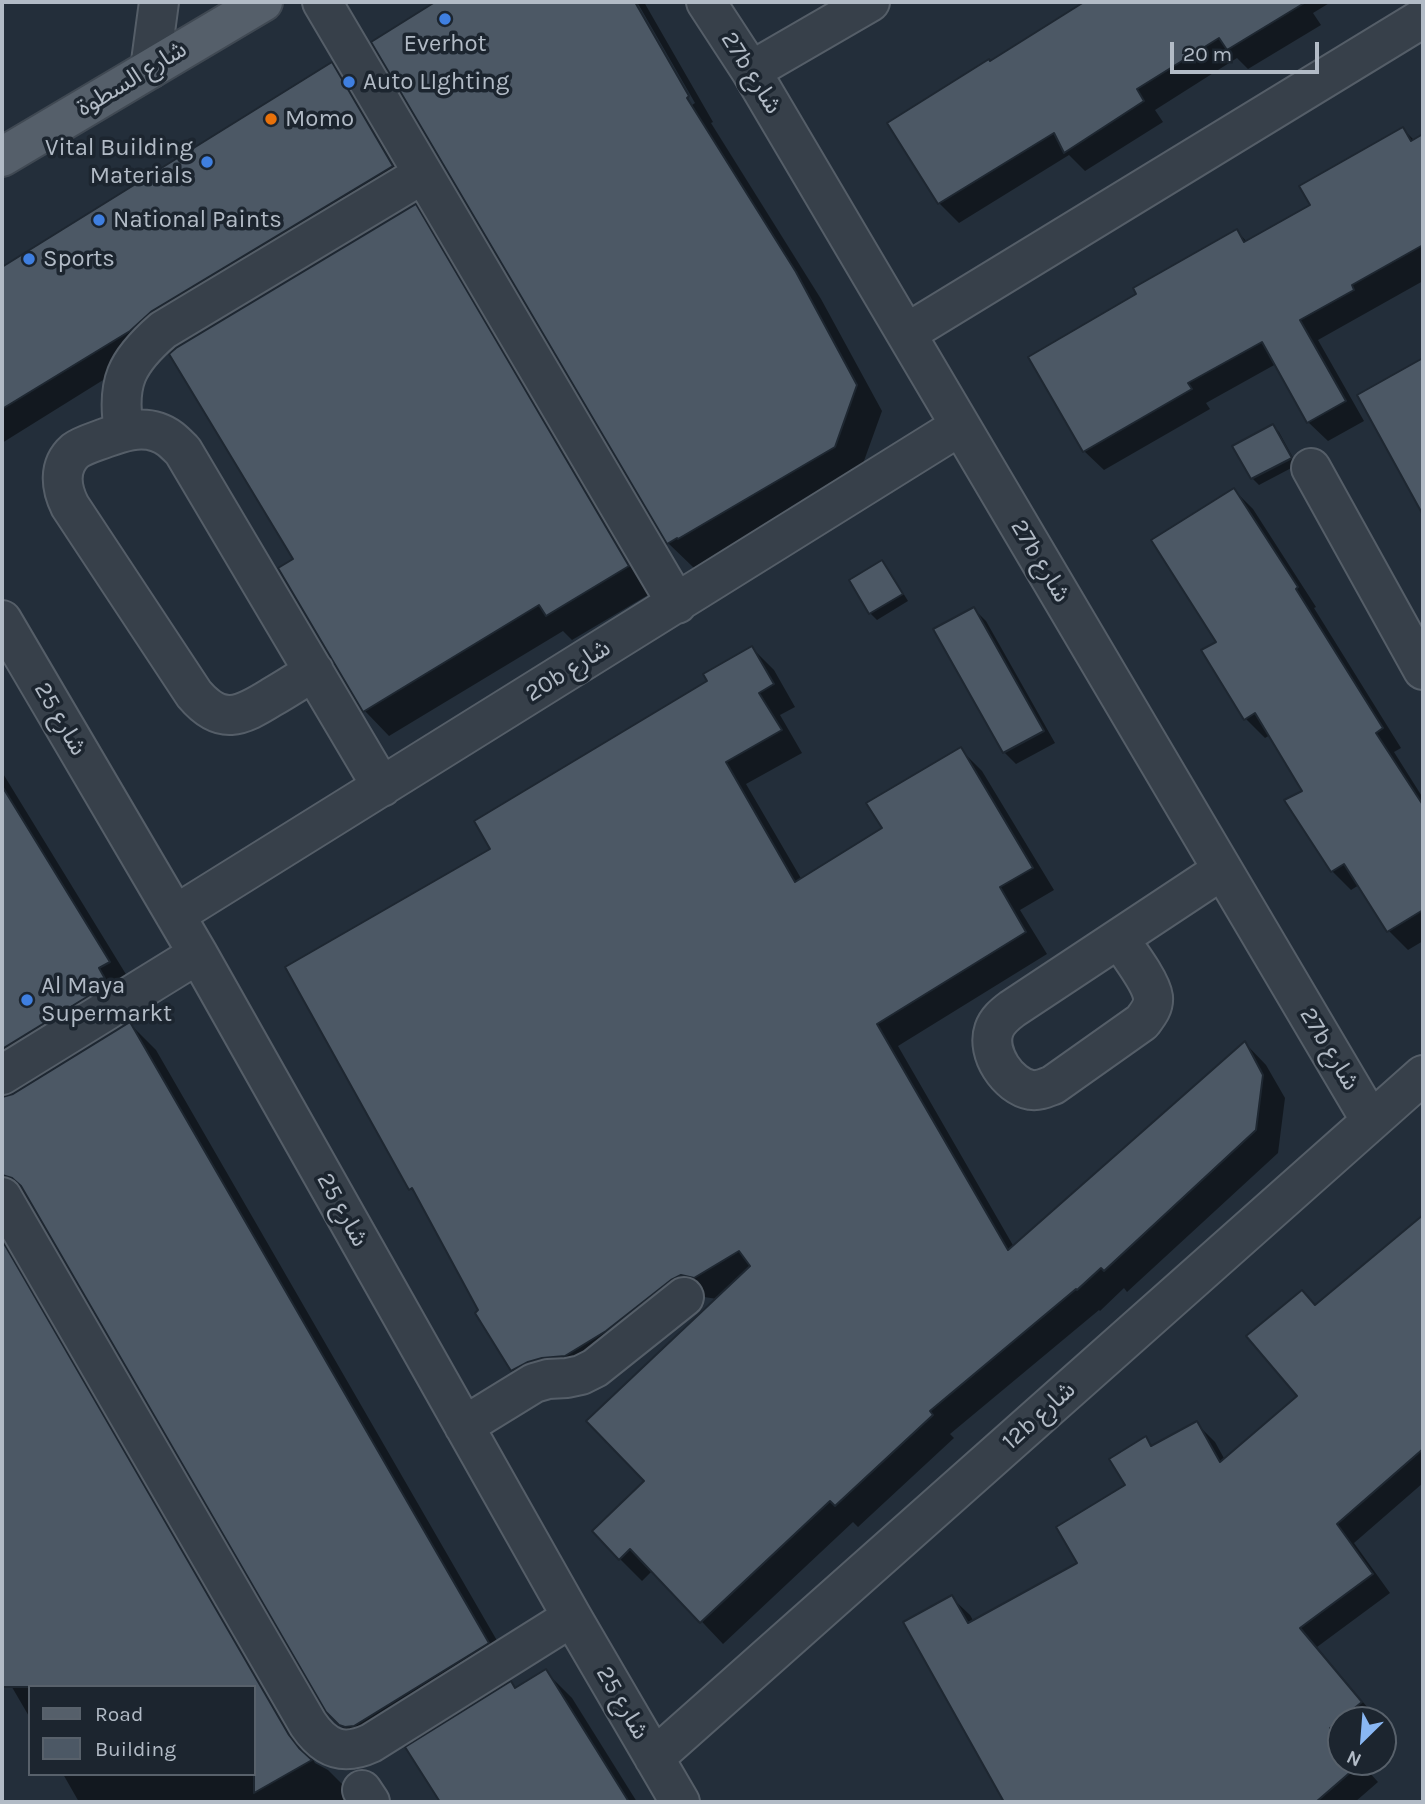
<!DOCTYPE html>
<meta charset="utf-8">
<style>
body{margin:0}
#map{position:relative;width:1425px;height:1804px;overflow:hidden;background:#232e3a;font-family:Karla,sans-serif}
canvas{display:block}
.frame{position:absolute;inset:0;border:4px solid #b2bbc6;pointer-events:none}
.legend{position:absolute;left:28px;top:1685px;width:228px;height:91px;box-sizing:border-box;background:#1c252f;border:2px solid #58616b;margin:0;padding:9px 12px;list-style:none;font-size:21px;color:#b2bbc6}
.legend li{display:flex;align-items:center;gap:14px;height:35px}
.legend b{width:35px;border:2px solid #58616b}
.north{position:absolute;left:1327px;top:1706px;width:70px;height:70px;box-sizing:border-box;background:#1c252f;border:2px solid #58616b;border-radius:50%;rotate:205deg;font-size:19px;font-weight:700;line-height:28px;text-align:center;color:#b2bbc6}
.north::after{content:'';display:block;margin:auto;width:24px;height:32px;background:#89b7f3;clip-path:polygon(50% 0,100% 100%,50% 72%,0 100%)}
.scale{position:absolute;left:1170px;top:42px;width:149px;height:32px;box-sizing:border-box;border:4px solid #b2bbc6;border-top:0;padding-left:9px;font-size:21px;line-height:24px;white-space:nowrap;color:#b2bbc6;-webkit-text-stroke:5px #1c252f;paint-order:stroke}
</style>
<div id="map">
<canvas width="1425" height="1804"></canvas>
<div class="frame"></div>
<ul class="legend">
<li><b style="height:9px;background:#555f6a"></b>Road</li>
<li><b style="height:19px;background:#4c5865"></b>Building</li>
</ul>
<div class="north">N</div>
<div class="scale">20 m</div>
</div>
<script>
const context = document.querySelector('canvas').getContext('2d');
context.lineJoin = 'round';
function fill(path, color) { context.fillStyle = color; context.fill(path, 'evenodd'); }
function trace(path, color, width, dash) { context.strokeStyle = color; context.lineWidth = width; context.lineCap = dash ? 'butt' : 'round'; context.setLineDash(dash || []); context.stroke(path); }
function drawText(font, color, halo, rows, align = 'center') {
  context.font = font + ' Karla,"Noto Sans Arabic",sans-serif'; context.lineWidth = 7; context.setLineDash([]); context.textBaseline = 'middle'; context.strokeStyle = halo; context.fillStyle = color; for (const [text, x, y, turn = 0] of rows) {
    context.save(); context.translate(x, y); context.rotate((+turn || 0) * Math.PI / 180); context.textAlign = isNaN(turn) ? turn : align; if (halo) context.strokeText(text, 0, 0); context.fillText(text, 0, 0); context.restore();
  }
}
fill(new Path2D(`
 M438 2H633L692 105 695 103 637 2H644L713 122 711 123 821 299 882 411 860 472 705 563 704 562 694 568 668 543 373 42Z
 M1087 2H1331L1313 13 1321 25 1248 69 1237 58 1155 110 1163 122 1085 171 1069 155 959 223 939 203 889 124 990 63Z
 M332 64 353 85 413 187 2 443V269Z
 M1403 129 1415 141 1423 136V281L1318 340 1364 421 1328 441 1308 422 1276 364 1206 403 1210 409 1104 470 1084 451 1138 294 1237 231 1247 242 1312 205Z
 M415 206 440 231 653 592 572 640 563 631 389 736 365 711 280 569 295 559Z
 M1423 360V507L1418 501 1359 395Z
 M1273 426 1279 432 1297 465 1259 485 1252 478 1234 447Z
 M1234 490 1253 509 1316 607 1314 608 1401 748 1394 752 1423 798V941L1408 950 1389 931 1359 885 1351 890 1332 871 1305 792 1270 735 1265 738 1246 719 1218 643Z
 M881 562 888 569 908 601 877 620 870 613Z
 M974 609 986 621 1055 743 1016 764 1004 752 935 630Z
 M752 648 774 670 795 707 780 715 802 753 746 784 802 880 884 829 960 749 982 771 1054 890 1020 910 1047 954 898 1046 1014 1247 1245 1043 1266 1065 1285 1098 1278 1153 1127 1292 1124 1288 1100 1311 1099 1310 950 1434 954 1438 858 1527 853 1522 723 1644 653 1570 642 1581 620 1559 646 1481 717 1299 704 1297 693 1301 534 1392 512 1370 477 1313 481 1311 419 1197 411 1189 287 968 492 850Z
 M2 772 135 989 8 1092 7 1097 14 1095 130 1024 156 1050 514 1670 364 1749 337 1722 30 1201 18 1204 9 1236 315 1763 328 1770 355 1797 358 1802H79L63 1774H254V1687H30V1718L2 1670Z
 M1423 1217V1483L1354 1543 1390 1593 1317 1647 1378 1720H1341V1762H1360L1378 1782 1355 1802H1047L1038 1792 1021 1802H1013L997 1787 951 1597 970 1615 974 1622 1079 1563 1127 1486 1146 1439 1153 1446 1197 1424 1215 1442 1225 1460 1299 1396 1302 1292 1316 1306Z
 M545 1671 572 1698 637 1802H442L408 1748 516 1690Z`), '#0007');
const building = new Path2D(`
 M435 2H635L689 96 687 98 796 272 857 385 835 447 678 539 677 538 667 544 371 42Z
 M1084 2H1306L1227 50 1219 38 1137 89 1144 101 1064 153 1054 133 938 204 887 123 989 59 990 61Z
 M332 62 393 166 152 311 130 331 2 409V267Z
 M1403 127 1411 141 1423 134V245L1352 285 1354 290 1300 320 1346 401 1307 423 1262 342 1188 383 1192 389 1083 452 1028 357 1136 294 1133 288 1237 229 1244 242 1310 205 1299 186Z
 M416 204 629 566 546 616 539 605 363 712 278 568 293 559 169 354 176 348Z
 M1423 358V515L1357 395Z
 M1273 424 1292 458 1251 479 1232 446Z
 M1234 488 1298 587 1296 589 1383 728 1376 733 1423 805V910L1387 932 1344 864 1331 872 1284 800 1302 791 1255 713 1244 720 1201 650 1216 642 1151 540Z
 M882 560 903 594 869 614 849 580Z
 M974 607 1044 731 1003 753 933 629Z
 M752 646 774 684 759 693 782 730 726 762 795 882 882 828 866 803 961 747 1033 868 1000 887 1026 932 877 1024 1008 1250 1245 1041 1263 1075 1256 1130 1104 1271 1101 1268 1077 1290 1076 1289 930 1411 933 1415 835 1506 830 1501 700 1623 630 1549 619 1560 592 1531 644 1481 586 1421 750 1266 739 1251 694 1278 681 1275 671 1280 606 1331 565 1356 542 1358 528 1362 511 1371 475 1313 478 1310 412 1188 409 1190 285 967 490 849 474 821 707 681 703 674Z
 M2 786 110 962 99 968 108 984 2 1049Z
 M130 1022 489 1643 354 1726 345 1727 339 1725 326 1712 21 1186 12 1178 2 1175V1097L13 1094Z
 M1423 1215V1449L1337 1524 1373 1574 1300 1628 1362 1702 1330 1728 1341 1741V1762L1361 1763 1316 1802H1004L903 1622 952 1595 968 1623 1077 1563 1056 1527 1125 1485 1109 1459 1146 1436 1151 1446 1197 1421 1220 1462 1297 1396 1246 1336 1302 1290 1315 1305Z
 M2 1240 289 1735 299 1748 312 1760 254 1793V1687H2Z
 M546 1669 629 1802H440L405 1747 511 1681 515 1688Z`);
fill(building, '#4c5865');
trace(building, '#1e2731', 2);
const minor = new Path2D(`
 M322 2 677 604
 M706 2 751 71 1371 1121
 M150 69 159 2
 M751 71 870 2
 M907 333 1423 18
 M124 431C116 383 126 362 163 330L423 174
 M1311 468 1423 670
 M2 620 198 954 572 1617 680 1802
 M314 671C300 680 286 689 272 697 240 717 221 726 194 694L70 506C61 488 58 466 75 451 83 445 95 442 105 438 122 432 139 426 157 432 169 436 175 443 183 451L382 787
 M175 915 960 426
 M1119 939C1128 952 1151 982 1153 997 1154 1007 1148 1014 1142 1022L1053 1085C1045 1088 1039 1091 1031 1090 1008 1086 986 1053 994 1030 997 1021 1004 1015 1012 1009L1222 870
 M2 1075 198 954
 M2 1197 308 1724C325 1749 343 1756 371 1743L572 1617
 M464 1426 534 1383 548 1379 567 1378 581 1375 595 1368 684 1297
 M654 1758 1423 1075
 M362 1790 370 1802`);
const major = new Path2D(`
 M2 157 263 2`);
trace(minor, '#555e68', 42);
trace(major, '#404953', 42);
trace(minor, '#37404a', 38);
trace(major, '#555f6a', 38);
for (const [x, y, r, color] of [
 [445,19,7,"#3f7fe0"],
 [349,82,7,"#3f7fe0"],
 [271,119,7,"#e8710a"],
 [207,162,7,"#3f7fe0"],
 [99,220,7,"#3f7fe0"],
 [29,259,7,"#3f7fe0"],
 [27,1000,7,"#3f7fe0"]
]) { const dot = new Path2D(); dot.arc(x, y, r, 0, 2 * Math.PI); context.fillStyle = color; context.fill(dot); trace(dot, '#1c252f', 2.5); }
drawText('24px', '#b2bbc6', '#1c252f', [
 ["Everhot",445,44,"center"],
 ["Auto LIghting",363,82],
 ["Momo",285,119],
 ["Vital Building",193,148,"right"],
 ["Materials",193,176,"right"],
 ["National Paints",113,220],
 ["Sports",43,259],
 ["Al Maya",41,986],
 ["Supermarkt",41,1014]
], 'left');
drawText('24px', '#b2bbc6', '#1c252f', [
 ["27b شارع",751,73,58],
 ["شارع السطوة",132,79,-31],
 ["27b شارع",1040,561,59],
 ["20b شارع",568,671,-32],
 ["شارع 25",60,719,60],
 ["27b شارع",1329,1049,59],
 ["شارع 25",342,1210,61],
 ["12b شارع",1039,1416,-42],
 ["شارع 25",622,1703,60]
]);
</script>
